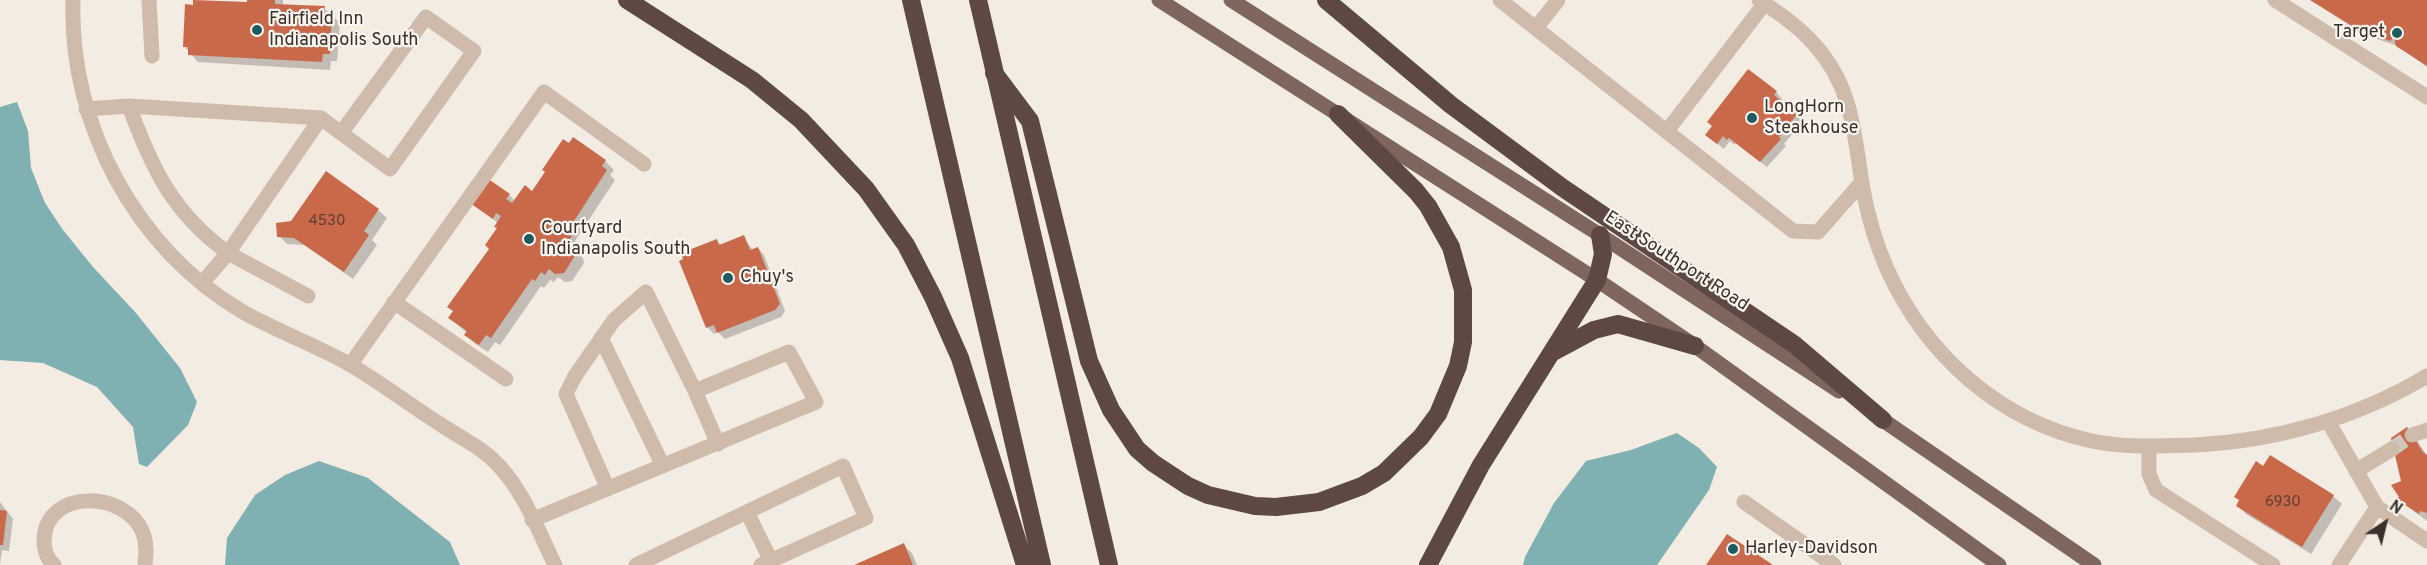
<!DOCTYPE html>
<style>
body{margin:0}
#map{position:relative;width:2427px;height:565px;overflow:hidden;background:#f4ebe1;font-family:Overpass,sans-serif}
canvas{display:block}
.north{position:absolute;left:2355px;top:493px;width:60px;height:60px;-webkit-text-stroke:4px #fbf5ee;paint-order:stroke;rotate:35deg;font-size:16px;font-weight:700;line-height:24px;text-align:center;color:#3b302b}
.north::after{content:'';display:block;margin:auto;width:21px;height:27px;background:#3b302b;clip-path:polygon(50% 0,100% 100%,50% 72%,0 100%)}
</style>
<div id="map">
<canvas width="2427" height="565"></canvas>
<div class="north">N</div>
</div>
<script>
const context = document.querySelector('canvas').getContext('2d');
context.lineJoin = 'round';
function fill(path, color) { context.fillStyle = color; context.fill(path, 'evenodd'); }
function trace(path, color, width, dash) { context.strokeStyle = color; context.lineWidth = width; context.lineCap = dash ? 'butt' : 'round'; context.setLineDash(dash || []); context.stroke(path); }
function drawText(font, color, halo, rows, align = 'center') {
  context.font = font + ' Overpass,sans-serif'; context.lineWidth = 4.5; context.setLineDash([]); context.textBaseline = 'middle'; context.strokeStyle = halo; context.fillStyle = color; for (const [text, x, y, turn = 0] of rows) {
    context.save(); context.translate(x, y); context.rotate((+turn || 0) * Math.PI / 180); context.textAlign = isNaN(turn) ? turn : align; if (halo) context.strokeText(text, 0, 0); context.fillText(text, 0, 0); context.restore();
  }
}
fill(new Path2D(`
 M17 102 28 131 31 168 45 203 63 230 93 267 136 313 180 368 197 402 188 425 147 467 139 464 133 427 97 387 43 363 0 360V107Z
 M1677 433 1699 448 1717 467 1709 490 1657 565H1523L1525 557 1554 503 1586 461 1631 450Z
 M319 461 368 478 450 542 460 565H225L227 538 255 495 285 475Z`), '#7fb0b2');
fill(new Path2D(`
 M248 0H283V6L324 8 340 23 337 61H331L330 70 198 62 184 46 248 4Z
 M2310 0H2427V67L2398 46 2365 35Z
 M1776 92 1782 99 1780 102 1803 121 1784 144 1786 146 1767 167 1736 143 1734 145 1730 141 1724 149 1714 141Z
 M574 139 605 161 614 170 610 175 615 180 575 241 579 245 576 251 583 258 584 263 572 281 565 282 558 277 554 282 550 280 544 288 541 286 500 345 495 342 488 352 474 343 466 335 467 333 450 318 491 249 498 229V223L469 201 509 195 516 202 533 193Z
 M378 210 387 218 372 240 377 245 353 279 304 245 287 244 279 236Z
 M743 237 753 250 758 248 764 255 785 311 781 317 725 339 718 332 714 334 707 327 716 240 722 246Z
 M2415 437 2427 456V521L2407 506 2403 482Z
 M2270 457 2333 496 2342 504 2311 554 2246 514 2238 506Z
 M0 502 13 519 9 551 2 550 0 564Z
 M903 545 912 553 917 565H858Z`), '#0003');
fill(new Path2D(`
 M193 0 247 2V0H275V4L325 6 324 12 332 13 330 54H323L322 62 188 55V47H183L185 4 193 5Z
 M2310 0H2427V66L2396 46 2394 37 2390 41 2357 29Z
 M1748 69 1777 91 1774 95 1797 114 1779 137 1781 139 1760 162 1729 138 1727 140 1723 136 1717 144 1705 135 1712 126 1707 122Z
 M573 137 606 160 602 166 607 170 567 232 572 236 567 243 575 248 576 254 564 273 555 274 549 269 545 275 541 272 535 281 532 279 491 338 486 335 479 345 464 335 467 331 448 318 453 311 447 307 489 249 485 245 497 228 494 227 501 216 496 213 493 219 467 201 484 176 510 194 506 199 512 203 525 185 532 191 545 172 542 170 563 139 569 143Z
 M326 171 379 209 364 231 369 235 344 272 294 238 277 237 276 223 291 221Z
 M744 235 750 250 758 247 780 304 775 310 717 333 714 325 706 328 679 261 683 259 681 253 717 239 719 245Z
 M2407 427 2423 452 2427 455V513L2420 511 2419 514 2405 505 2397 498 2399 497 2391 485 2401 481 2391 438Z
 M2270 455 2334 495 2302 547 2236 506 2239 500 2234 497 2256 461 2263 466Z
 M0 510 7 511 3 545H0Z
 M1727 534 1773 565H1706Z
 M904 543 913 565H854Z`), '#c8694b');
trace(new Path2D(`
 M2392 449 2412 435`), '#cfc6bd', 15, [15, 8]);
trace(new Path2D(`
 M73 0C69 124 135 249 243 312 277 331 315 345 349 364 380 382 410 405 440 424 456 435 475 444 490 457 521 484 537 528 555 565
 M149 0 152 56
 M1500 0 1793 231 1818 232 1862 182
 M1759 0C1779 13 1798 26 1814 44 1852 86 1854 131 1862 184 1867 213 1875 242 1887 269 1926 355 1999 421 2092 441 2125 448 2161 446 2195 445 2276 441 2357 418 2427 376
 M2275 0 2427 97
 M1536 28 1558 0
 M129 106 321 118 341 133 426 17 474 51 390 169 341 133
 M86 109 129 106C152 169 173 213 228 253L202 283
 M1667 131 1765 3
 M308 296 228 253 321 118
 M394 302 506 379
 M601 338 663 466
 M350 365 544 92 644 164
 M695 391 718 444
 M2328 421 2377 507 2427 541
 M2412 435 2427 430
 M2149 446V474L2156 490 2273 565
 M2356 471 2392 449
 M1744 502 1834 565
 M747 512 773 565
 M532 520 816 402 789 352 695 391 646 292 614 320 575 376 566 394 608 489
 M54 565C47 559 44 549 44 540 46 487 127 491 143 533 147 543 146 554 145 565
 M636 565 843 466 866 518 761 565
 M2339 565 2377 507`), '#cdbbac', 15);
trace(new Path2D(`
 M1159 0 1597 280 1695 346 1999 565
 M1231 0 1600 235 1839 391
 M1874 414 2094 565`), '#7d675c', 15);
trace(new Path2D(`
 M627 0 752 80 801 120 866 189 906 245 933 297 960 358 1025 565
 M911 0 1042 565
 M978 0 1109 565
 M1326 0 1451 105 1563 188 1795 345 1883 420
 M994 73 1030 121 1089 361 1111 410 1137 449 1153 463 1188 486 1208 495 1255 506 1276 507 1319 502 1362 486 1384 473 1421 437 1438 414 1458 366 1463 342V290L1451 247 1428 206 1416 191 1338 114
 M1553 352 1594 330 1618 324 1695 346
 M1428 565 1481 465 1597 280 1603 254 1600 235`), '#5c4a42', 18);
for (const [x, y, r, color] of [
 [257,30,6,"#1f5a5e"],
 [2397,33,6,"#1f5a5e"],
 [1752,118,6,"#1f5a5e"],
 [529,239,6,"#1f5a5e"],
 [728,278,6,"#1f5a5e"],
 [1733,549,6,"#1f5a5e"]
]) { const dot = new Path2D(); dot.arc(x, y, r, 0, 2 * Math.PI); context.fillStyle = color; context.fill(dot); trace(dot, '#fbf5ee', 2); }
drawText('15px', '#5e3e33', null, [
 ["4530",327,222],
 ["6930",2283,503]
]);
drawText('18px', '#3b302b', '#fbf5ee', [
 ["Fairfield Inn",269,20],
 ["Indianapolis South",269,41],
 ["Target",2385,33,"right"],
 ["LongHorn",1764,108],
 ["Steakhouse",1764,129],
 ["Courtyard",541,229],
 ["Indianapolis South",541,250],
 ["Chuy's",740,278],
 ["Harley-Davidson",1745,549]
], 'left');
drawText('18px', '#3b302b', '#fbf5ee', [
 ["East Southport Road",1676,262,33]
]);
</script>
